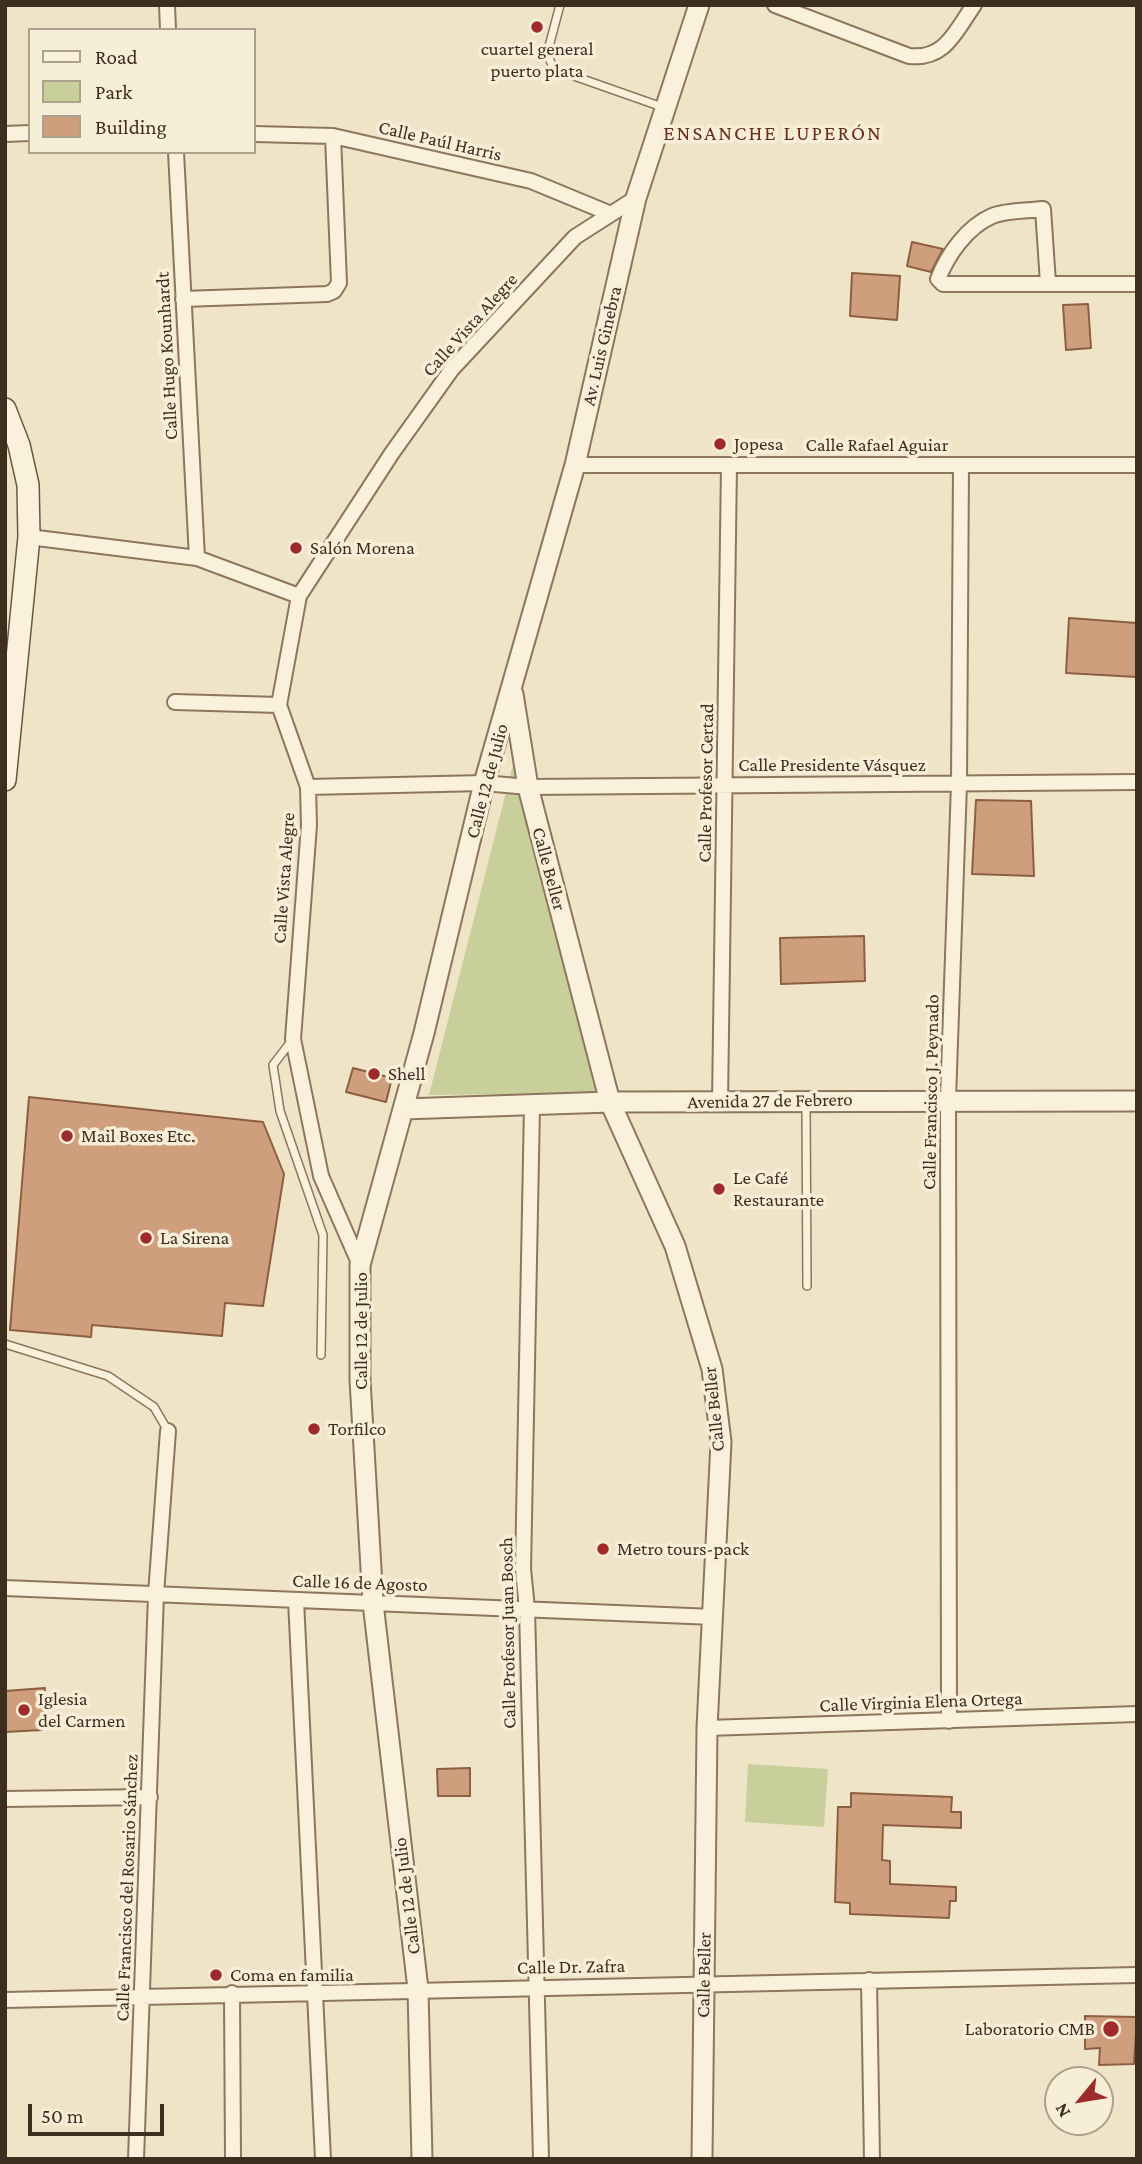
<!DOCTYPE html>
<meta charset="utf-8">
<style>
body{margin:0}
#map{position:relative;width:1142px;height:2164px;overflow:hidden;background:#f0e4c8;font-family:"Crimson Pro",serif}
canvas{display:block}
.frame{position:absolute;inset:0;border:7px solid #3d2e20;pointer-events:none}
.legend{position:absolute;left:28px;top:28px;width:228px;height:126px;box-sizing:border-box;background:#f7eed8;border:2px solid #ada18e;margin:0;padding:9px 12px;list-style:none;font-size:21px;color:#3d2e20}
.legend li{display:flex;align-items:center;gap:14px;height:35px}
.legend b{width:35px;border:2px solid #ada18e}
.north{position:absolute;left:1044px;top:2066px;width:70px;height:70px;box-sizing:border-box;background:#f7eed8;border:2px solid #ada18e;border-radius:50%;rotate:240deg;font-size:19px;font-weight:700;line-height:28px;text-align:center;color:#3d2e20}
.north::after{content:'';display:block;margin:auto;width:24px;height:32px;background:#9e2a2b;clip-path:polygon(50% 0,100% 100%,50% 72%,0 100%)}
.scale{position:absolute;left:28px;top:2104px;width:136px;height:32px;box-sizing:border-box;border:4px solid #3d2e20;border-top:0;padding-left:9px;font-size:21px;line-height:24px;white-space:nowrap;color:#3d2e20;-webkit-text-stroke:5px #f7eed8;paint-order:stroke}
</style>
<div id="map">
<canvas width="1142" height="2164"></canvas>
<div class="frame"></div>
<ul class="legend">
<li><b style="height:9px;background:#faf1dc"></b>Road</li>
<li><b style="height:19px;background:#c9cf9b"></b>Park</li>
<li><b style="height:19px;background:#cf9f7d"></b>Building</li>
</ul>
<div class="north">N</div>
<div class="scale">50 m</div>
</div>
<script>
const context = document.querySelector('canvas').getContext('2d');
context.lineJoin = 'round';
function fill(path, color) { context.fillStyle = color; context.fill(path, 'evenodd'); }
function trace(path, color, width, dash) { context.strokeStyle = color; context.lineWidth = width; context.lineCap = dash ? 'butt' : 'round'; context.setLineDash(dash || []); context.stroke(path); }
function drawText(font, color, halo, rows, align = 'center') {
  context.font = font + ' "Crimson Pro",serif'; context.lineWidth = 7; context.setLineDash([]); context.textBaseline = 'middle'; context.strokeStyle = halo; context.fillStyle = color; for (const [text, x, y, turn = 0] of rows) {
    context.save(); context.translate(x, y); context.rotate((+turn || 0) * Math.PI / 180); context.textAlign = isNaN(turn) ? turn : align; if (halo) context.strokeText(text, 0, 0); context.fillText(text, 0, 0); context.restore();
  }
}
fill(new Path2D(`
 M519 741 601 1093 429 1095Z
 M748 1764 828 1769 824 1827 745 1822Z`), '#c9cf9b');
const building = new Path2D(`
 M912 242 943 249 931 272 907 266Z
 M852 273 900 276 897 320 850 316Z
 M1088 304 1091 348 1066 350 1063 305Z
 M1069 618 1137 623V677L1066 673Z
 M976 800 1031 801 1034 876 972 874Z
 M864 936 865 981 781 984 780 938Z
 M353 1068 392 1078 386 1102 346 1092Z
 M29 1097 263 1122 284 1174 263 1306 225 1303 222 1336 92 1325 91 1337 10 1330Z
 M45 1688 42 1730 5 1732V1691Z
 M470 1768V1796H438L437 1769Z
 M851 1793 952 1797 951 1812H961V1828L883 1825 882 1860 890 1861V1884L956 1887V1901H950L949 1918 850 1914V1903L835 1902 838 1807H851Z
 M1085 2016 1137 2017 1134 2064 1099 2065 1100 2048 1085 2049Z`);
fill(building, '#cf9f7d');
trace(building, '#8d5f41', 2);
const service = new Path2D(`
 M560 5 547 54 554 69 665 108
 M293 1039 273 1065 280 1111 323 1235 321 1355
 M806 1105 807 1286
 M5 1344 108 1376 154 1407 168 1431`);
const minor = new Path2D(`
 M167 5 168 30
 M775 5 909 56C945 60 955 32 974 5
 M5 134 30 133
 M254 134 333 136 531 181 611 214
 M176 152 197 558
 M1048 283 1043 209C1027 211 1007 210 992 216 967 227 948 254 938 279L943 284H1137
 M183 299 327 294 334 291 339 283 333 136
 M575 465H1137
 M29 537 197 558 299 596
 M175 702 279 705
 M308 787 484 783 528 787 1137 782
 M720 1102 729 465
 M532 1106 523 1569 527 1609 541 2159
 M360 1265 321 1176 293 1039 309 825 308 787 279 705 299 596 392 453 452 369 575 237 636 198
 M5 1588 714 1617
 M296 1600 323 2159
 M949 1721 948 1099 959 784 961 465
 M707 1728 1137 1714
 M5 1799 150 1797
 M869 1980 872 2159
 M232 1993 233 2159
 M5 2000 1137 1975
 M136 2159 156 1594 168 1431`);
const tertiary = new Path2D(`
 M513 694 528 787 610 1102 675 1246 712 1369 721 1442 707 1728 702 2159
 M403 1109 610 1102 1137 1101
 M422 2159 418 1989 373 1603 360 1380V1265L424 1033 484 783 575 465 636 198 699 5`);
const secondary = new Path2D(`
 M5 409 19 445 28 485 29 537 5 780`);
trace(service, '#8d765c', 10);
trace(minor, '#8d765c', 18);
trace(tertiary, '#8d765c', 23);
trace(secondary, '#6f573f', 24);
trace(service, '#faf1dc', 7);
trace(minor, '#faf1dc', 14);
trace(tertiary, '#faf1dc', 19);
trace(secondary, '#faf1dc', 21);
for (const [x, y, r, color] of [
 [537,27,7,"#9e2a2b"],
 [720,444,7,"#9e2a2b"],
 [296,548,7,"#9e2a2b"],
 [374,1074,7,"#9e2a2b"],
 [67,1136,7,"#9e2a2b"],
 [719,1189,7,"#9e2a2b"],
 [146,1238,7,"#9e2a2b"],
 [314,1429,7,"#9e2a2b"],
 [603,1549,7,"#9e2a2b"],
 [24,1710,7,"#9e2a2b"],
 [216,1975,7,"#9e2a2b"],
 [1111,2029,9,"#9e2a2b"]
]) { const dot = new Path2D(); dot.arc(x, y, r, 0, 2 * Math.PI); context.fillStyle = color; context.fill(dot); trace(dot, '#f7eed8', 2.5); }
drawText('19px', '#3d2e20', '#f7eed8', [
 ["cuartel general",537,49,"center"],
 ["puerto plata",537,71,"center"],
 ["Jopesa",734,444],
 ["Salón Morena",310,548],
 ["Shell",388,1074],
 ["Mail Boxes Etc.",81,1136],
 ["Le Café",733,1178],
 ["Restaurante",733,1200],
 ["La Sirena",160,1238],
 ["Torfilco",328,1429],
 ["Metro tours-pack",617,1549],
 ["Iglesia",38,1699],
 ["del Carmen",38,1721],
 ["Coma en familia",230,1975],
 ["Laboratorio CMB",1095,2029,"right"]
], 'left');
drawText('19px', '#3d2e20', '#f7eed8', [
 ["Calle Paúl Harris",440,141,13],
 ["Calle Vista Alegre",470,325,-48],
 ["Av. Luis Ginebra",602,346,-77],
 ["Calle Hugo Kounhardt",167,356,-93],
 ["Calle Rafael Aguiar",877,445],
 ["Calle Presidente Vásquez",832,765],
 ["Calle 12 de Julio",487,781,-75],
 ["Calle Profesor Certad",706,783,-89],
 ["Calle Beller",549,869,75],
 ["Calle Vista Alegre",284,878,-86],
 ["Calle Francisco J. Peynado",931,1092,-89],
 ["Avenida 27 de Febrero",770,1101,-1],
 ["Calle 12 de Julio",361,1331,-90],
 ["Calle Beller",714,1409,-96],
 ["Calle 16 de Agosto",360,1583,2],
 ["Calle Profesor Juan Bosch",508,1633,-91],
 ["Calle Virginia Elena Ortega",921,1702,-2],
 ["Calle Francisco del Rosario Sánchez",127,1888,-88],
 ["Calle 12 de Julio",407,1896,-97],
 ["Calle Dr. Zafra",571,1967,-1],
 ["Calle Beller",704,1975,-89]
]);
context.letterSpacing = '2px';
drawText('21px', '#6b2e1e', '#f7eed8', [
 ["ENSANCHE LUPERÓN",773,134]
]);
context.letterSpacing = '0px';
</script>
